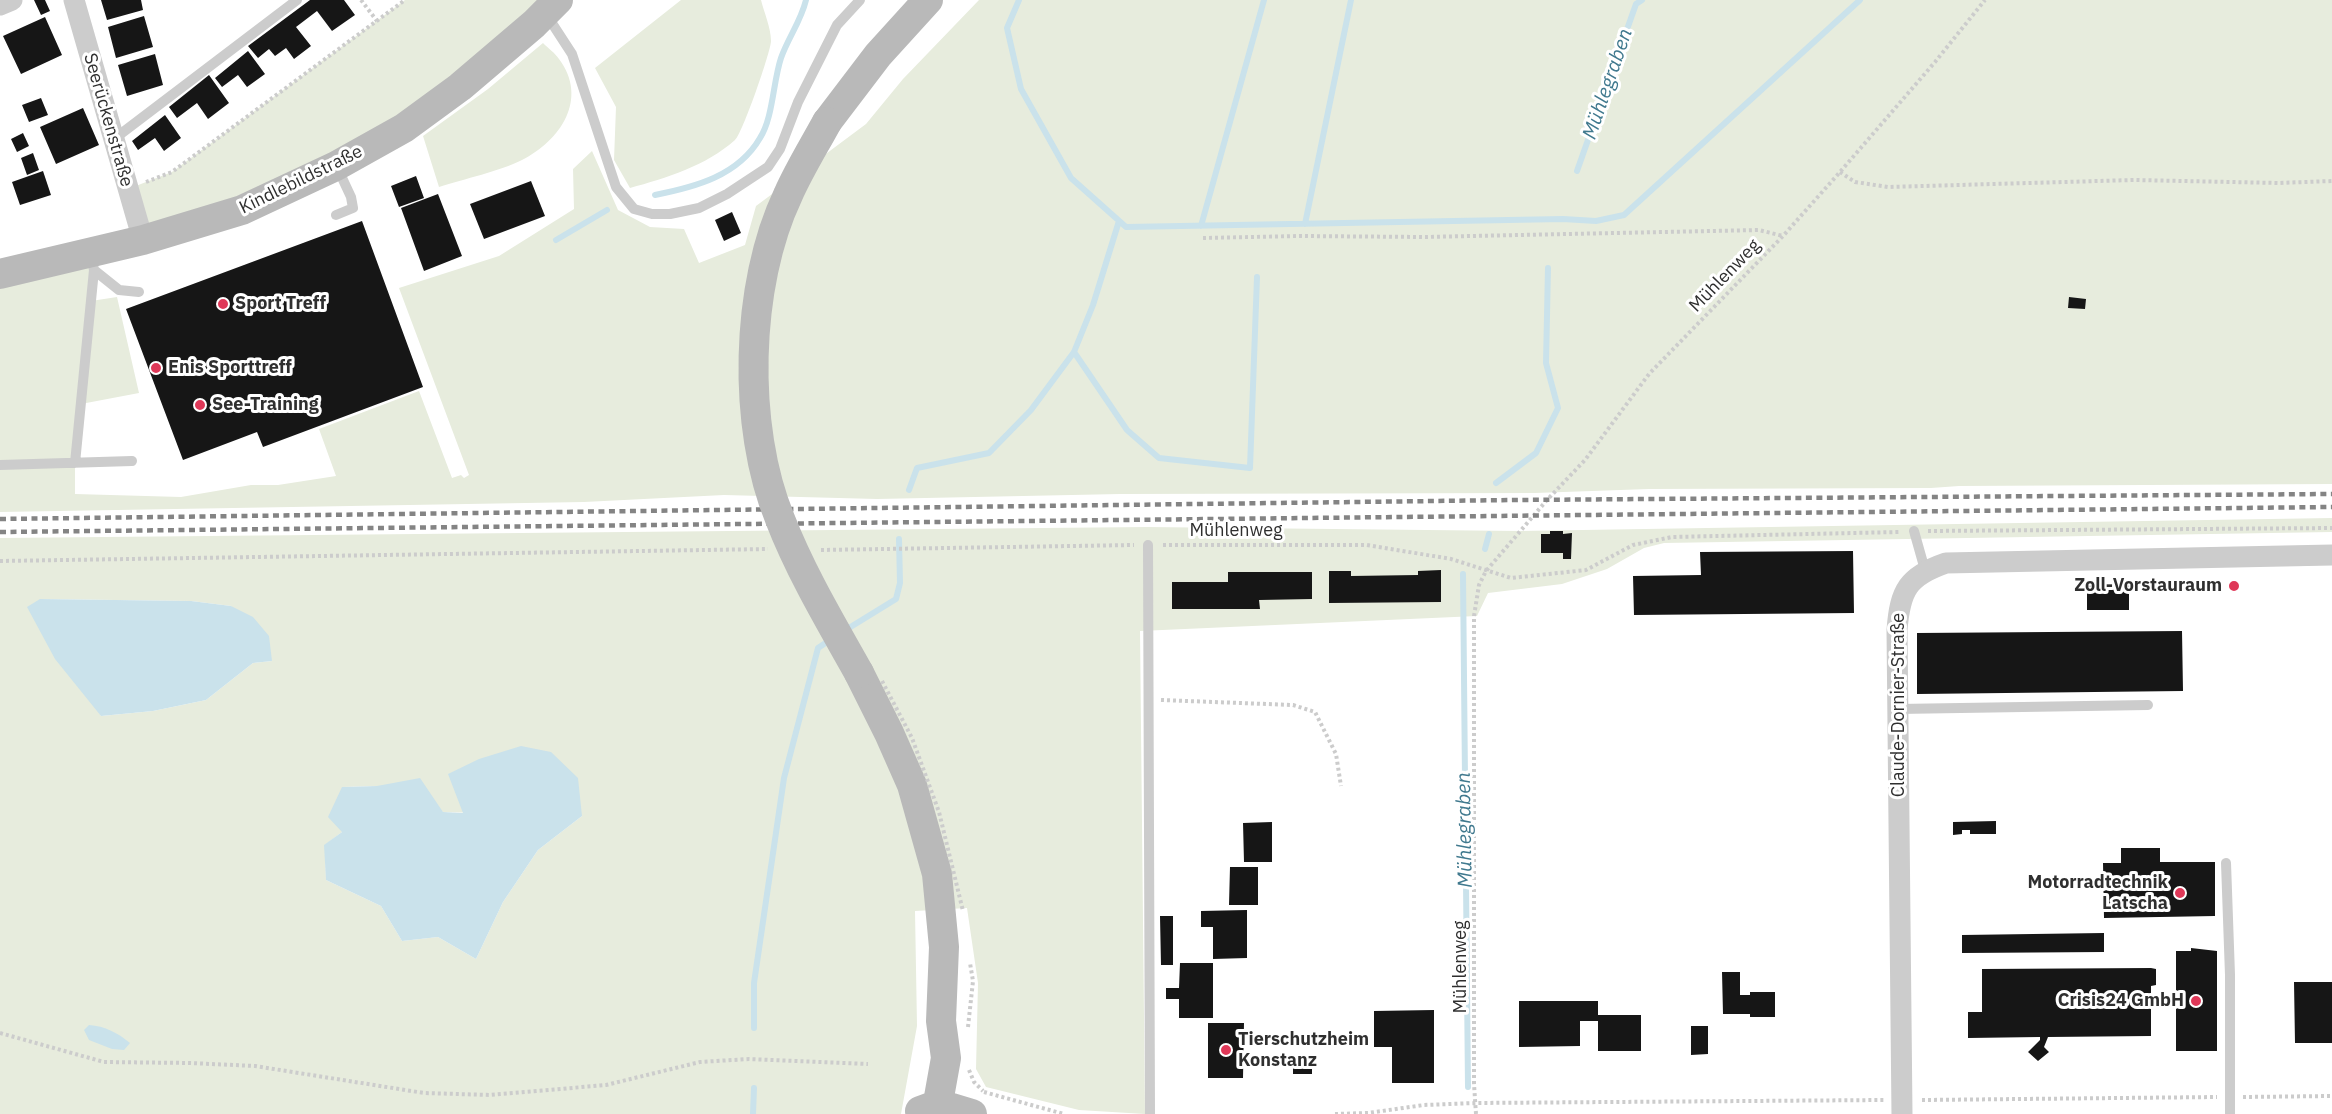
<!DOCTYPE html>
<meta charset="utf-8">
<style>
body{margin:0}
canvas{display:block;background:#fff}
</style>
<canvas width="2332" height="1114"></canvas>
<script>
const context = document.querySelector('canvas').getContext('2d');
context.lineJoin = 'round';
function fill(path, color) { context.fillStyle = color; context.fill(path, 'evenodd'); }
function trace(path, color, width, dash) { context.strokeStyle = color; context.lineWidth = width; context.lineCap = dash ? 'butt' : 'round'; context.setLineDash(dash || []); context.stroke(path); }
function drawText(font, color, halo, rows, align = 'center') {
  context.font = font + ' "IBM Plex Sans",sans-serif'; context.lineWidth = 6; context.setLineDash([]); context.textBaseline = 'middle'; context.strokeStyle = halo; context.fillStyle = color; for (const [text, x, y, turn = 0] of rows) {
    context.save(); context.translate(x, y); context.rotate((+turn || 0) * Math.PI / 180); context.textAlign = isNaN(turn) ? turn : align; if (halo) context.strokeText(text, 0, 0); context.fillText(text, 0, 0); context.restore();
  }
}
fill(new Path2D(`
 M405 0H558L400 121 143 240 128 189 172 172Z
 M681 0H761C764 12 771 28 771 41 771 51 742 135 735 140 706 166 666 178 630 188L614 160 616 107 595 68Z
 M979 0H2332V484L1959 486 1931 488 1649 489 1535 493 1120 494 877 499 724 495 584 502 0 512V273L91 253V301L117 297 139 393 81 404 75 463V494L181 497 251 485H278L336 476 319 429 419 391 452 478 461 475 464 478 469 475 399 288 499 256 574 209 573 169 592 151 618 210 650 227 684 229 699 263 745 245 756 206 866 124 903 79Z
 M543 43C548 48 555 53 559 59 589 99 560 141 522 160 500 171 464 179 439 187L423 136 488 89Z
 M2332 518V532L1664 543 1644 548 1607 569 1562 584 1488 593 1477 616 1140 631 1145 1114 1079 1110 986 1087 976 1069 978 983 967 908 915 911 917 1026 901 1114H0V538L1147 527 1520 531ZM40 599 191 601 231 606 272 661 253 663 206 700 153 711 101 716ZM377 786 443 812 582 816 538 850 503 902 476 959 438 937 402 941 381 906 326 880 325 845 342 832V787Z`), '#e7ecdd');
fill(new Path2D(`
 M40 599 191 601 231 606 253 617 269 636 272 661 253 663 206 700 153 711 101 716 55 659 27 607Z
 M521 746 551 752 578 778 582 816 538 850 503 902 476 959 438 937 402 941 381 906 326 880 324 845 342 832 328 817 342 787 377 786 420 778 443 812 463 813 448 774 479 759Z
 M89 1025C105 1026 118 1033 130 1043L124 1050 112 1049 89 1040 84 1030Z`), '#cae2eb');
trace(new Path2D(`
 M1019 0 1007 28 1021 89 1071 178 1126 227 1563 219 1596 221 1624 215 1860 0
 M1577 171 1636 4 1642 0
 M655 195C695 187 738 176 760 138 773 118 773 82 781 58 788 38 801 21 806 0
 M1305 224 1351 0
 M1201 226 1264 0
 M556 240 607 210
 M1074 352 1127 430 1159 458 1250 468 1257 277
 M1496 483 1536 453 1558 408 1546 363 1548 268
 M909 490 917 468 989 453 1031 410 1074 352 1093 305 1119 221
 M1485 549 1489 534
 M1463 574 1468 1087
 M844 631 896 599 900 583 899 539
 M754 1028V983L784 778 818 648 830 640
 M753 1114 754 1088`), '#cae2eb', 6);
fill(new Path2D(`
 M34 0H45L50 11 41 15Z
 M101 0H141L143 10 107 20Z
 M310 0H344L355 15 332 31 317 11 296 27 311 46 294 59 286 48 275 56 269 49 258 58 248 46Z
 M144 16 153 47 116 58 108 27Z
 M45 17 62 55 21 74 3 36Z
 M248 51 265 74 247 87 238 75 222 87 215 78Z
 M155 54 163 85 127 96 118 65Z
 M209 75 229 103 208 119 197 103 177 118 169 107Z
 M41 98 48 115 29 122 22 105Z
 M83 108 99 145 56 164 40 127Z
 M165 115 181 138 164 151 155 138 138 150 132 141Z
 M23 133 29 146 17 152 11 139Z
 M33 153 39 170 27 175 21 158Z
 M43 171 51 195 20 205 12 182Z
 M416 176 424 198 399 207 391 186Z
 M531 181 545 216 484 239 470 204Z
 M438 194 462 256 424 271 401 208Z
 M732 212 741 233 724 241 715 220Z
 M362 221 423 387 263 447 257 432 183 460 126 309Z
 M2069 297 2086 299 2085 309 2068 308Z
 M1550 531H1563V534L1572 533 1571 559H1563V553H1541V534H1550Z
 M1853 551 1854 613 1634 615 1633 576 1701 575 1700 552Z
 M1441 570V602L1329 603V571H1351V576L1418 575V571Z
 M1228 572H1312V599L1259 600 1260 609H1172V582H1228Z
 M2087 583H2129V610H2087Z
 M2182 631 2183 691 1917 694V633Z
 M1996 821V834H1970V830H1962V834L1953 835V822Z
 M1272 822V862H1244L1243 823Z
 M2121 848H2160V862H2215V916L2104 918 2103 863H2121Z
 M1230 867H1258V905H1229Z
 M1247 910V958L1213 959V927H1201V911Z
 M1160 916H1173V965H1161Z
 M2104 933V952L1962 953V935Z
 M2191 948 2217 951V1051H2176V951H2191Z
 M1180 963H1213V1018H1179V999H1166V988H1179Z
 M2151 968 2156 969V985L2151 986V1036L2048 1037 2044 1047 2049 1052 2038 1061 2028 1052 2040 1040V1037L1968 1038V1012H1982V969Z
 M1722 972H1740V995H1750V992H1775V1017H1750V1014H1723Z
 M2294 982H2332V1043H2295Z
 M1519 1001H1598V1015H1641V1051H1598V1021H1580V1046L1519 1047Z
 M1434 1010V1083H1392V1047H1374V1011Z
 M1208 1023H1244L1243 1078H1208Z
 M1691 1026H1708V1054L1691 1055Z
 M1293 1061 1312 1062V1074H1293Z`), '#161616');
trace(new Path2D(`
 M361 0 377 21
 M1840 172 1855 182 1888 187 2134 180 2278 183 2332 181
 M146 182 172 172 405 0
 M1203 238 1299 236 1425 237 1759 230 1783 236
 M1928 531 2332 528
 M1163 545H1367L1451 559 1511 578 1586 570 1633 545 1672 537 1899 532
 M821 550 1134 545
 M0 561 768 549
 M1161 700 1293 705 1315 712 1336 754 1341 786
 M968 1027 973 981 970 963
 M0 1033 104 1062 190 1063 255 1066 424 1093 490 1095 606 1085 700 1062 749 1059 868 1064
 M969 1070 974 1082 983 1091
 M984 1092 1064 1114
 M2243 1097 2332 1096
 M1922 1100 2217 1097
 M1335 1114 1368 1113 1424 1105 1476 1103 1884 1100
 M1476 1114 1474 1084V616L1479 585 1486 571 1547 500 1585 460 1649 374 1783 236 1840 172 1935 62 1985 0`), '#ccc', 4, [3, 3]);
trace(new Path2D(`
 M546 14 572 54 616 187 634 209 652 214H670L699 208 727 194 768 167 780 149 798 102 837 25 860 0
 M114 139 297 0
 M336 215 353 208 351 197 337 167
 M94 270 119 290 139 292
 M75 463 94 270 91 254
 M0 465 132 461
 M1914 531 1925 570
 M1148 545 1150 1114
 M1898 709 2148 705
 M2226 863 2230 975V1114`), '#ccc', 10);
trace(new Path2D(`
 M74 0 143 240
 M0 5 12 0
 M1902 1114 1897 630C1900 590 1908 576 1946 563L2332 555`), '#ccc', 21);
trace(new Path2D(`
 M827 122 878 55 928 0
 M0 274 143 240 242 210 336 166 404 128 460 87 534 24 558 0
 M859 673 889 733 912 785 937 874 944 947 941 1021 946 1058 936 1114
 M920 1111 939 1104 972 1114`), '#b9b9b9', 30);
trace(new Path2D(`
 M0 519 1514 500 2332 494
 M0 532 2332 507`), '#848484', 4.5, [6, 4.5]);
trace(new Path2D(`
 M882 681 912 738 939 812 963 911`), '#ccc', 4, [3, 3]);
trace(new Path2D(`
 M827 122C814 146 799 170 788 195 745 285 742 427 780 519 801 573 831 623 859 673`), '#b9b9b9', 30);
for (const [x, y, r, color] of [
 [223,304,6,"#df3858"],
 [156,368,6,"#df3858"],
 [200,405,6,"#df3858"],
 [2234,586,6,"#df3858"],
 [2180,893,6,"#df3858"],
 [2196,1001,6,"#df3858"],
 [1226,1050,6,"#df3858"]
]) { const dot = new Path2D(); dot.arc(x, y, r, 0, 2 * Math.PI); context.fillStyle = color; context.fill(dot); trace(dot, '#fff', 2); }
drawText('18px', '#2f2f2f', '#fff', [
 ["Seerückenstraße",108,120,74],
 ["Kindlebildstraße",301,180,-26],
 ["Mühlenweg",1725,276,-46],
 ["Mühlenweg",1236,531],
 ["Claude-Dornier-Straße",1899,705,-90],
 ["Mühlenweg",1461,967,-90]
]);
drawText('bold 18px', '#2f2f2f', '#fff', [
 ["Sport Treff",235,304],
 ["Enis Sporttreff",168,368],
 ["See-Training",212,405],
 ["Zoll-Vorstauraum",2222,586,"right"],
 ["Motorradtechnik",2168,883,"right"],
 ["Latscha",2168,904,"right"],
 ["Crisis24 GmbH",2184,1001,"right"],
 ["Tierschutzheim",1238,1040],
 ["Konstanz",1238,1061]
], 'left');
drawText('italic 20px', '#40798e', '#fff', [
 ["Mühlegraben",1608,84,-71],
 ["Mühlegraben",1465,830,-91]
]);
</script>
